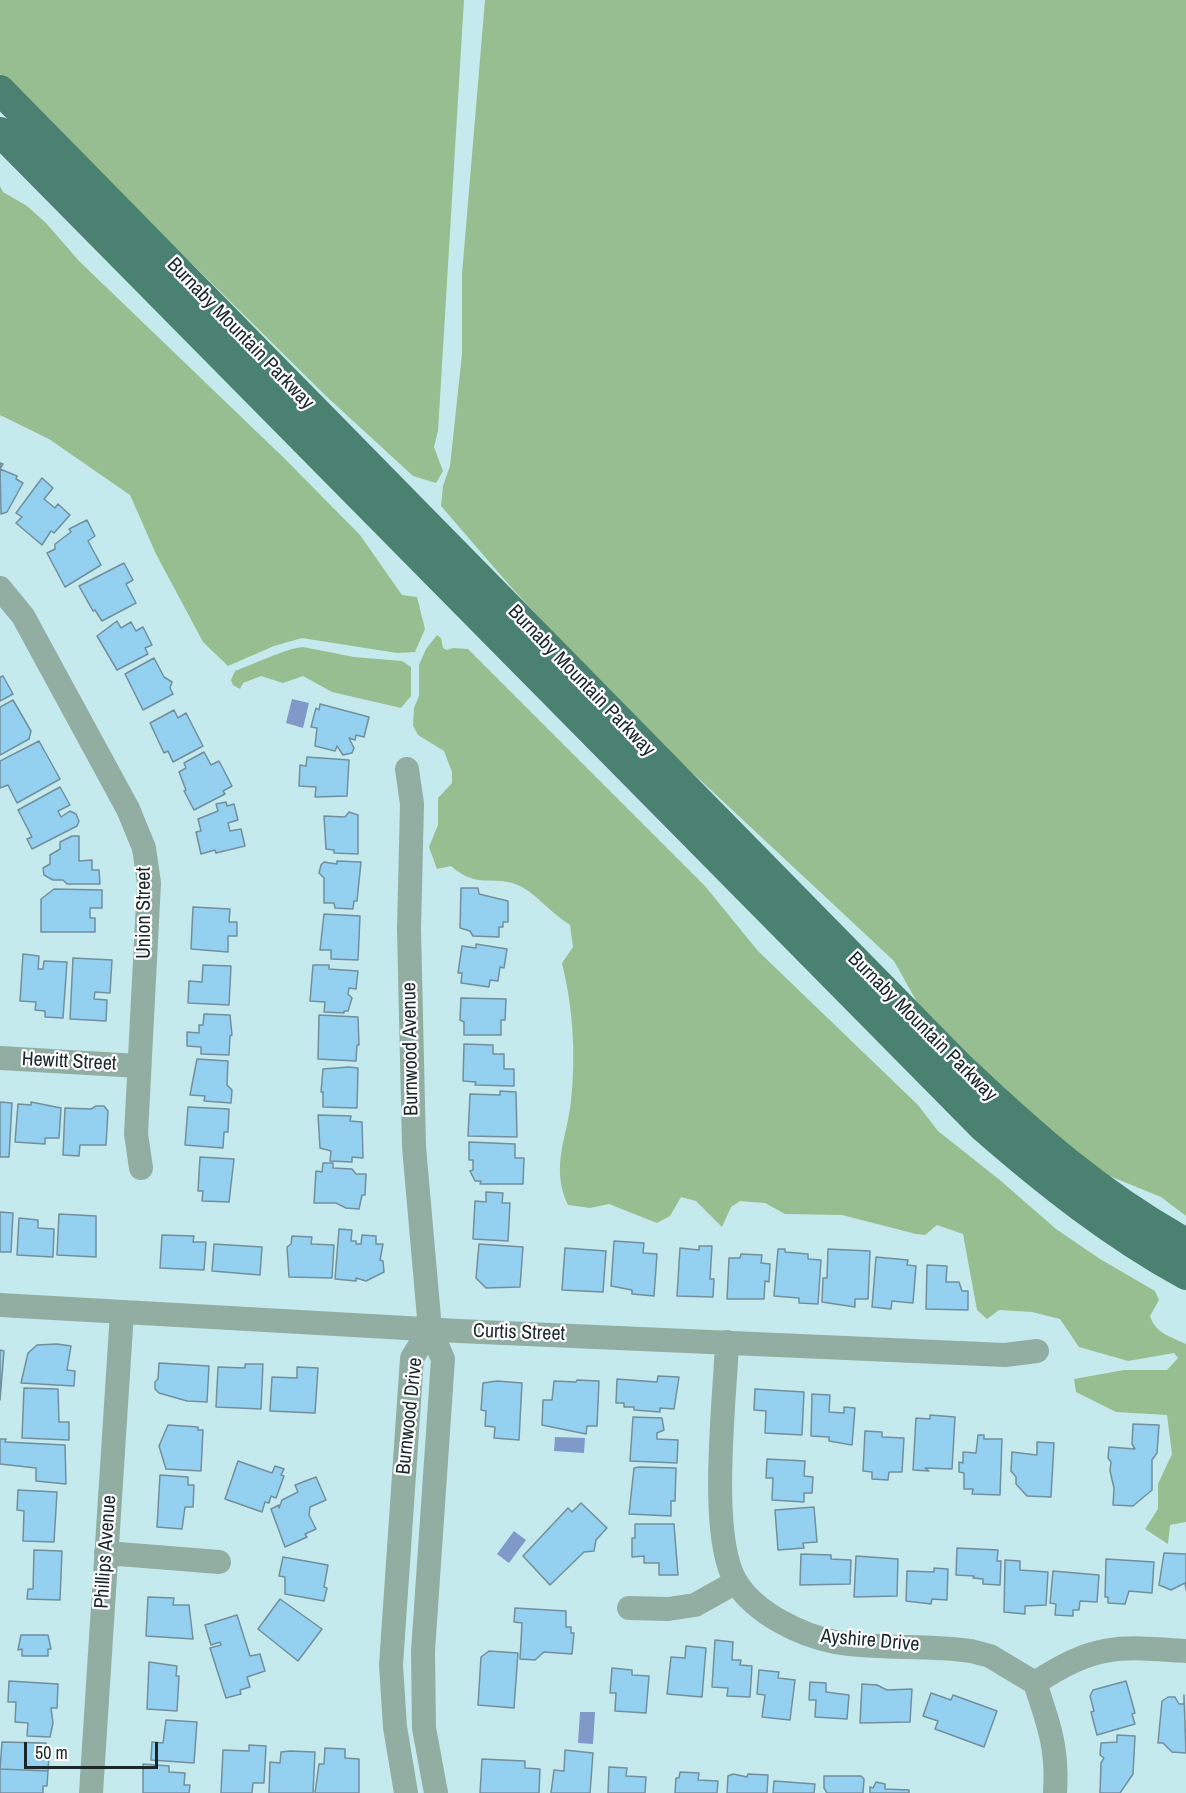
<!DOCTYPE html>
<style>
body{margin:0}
#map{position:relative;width:1186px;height:1793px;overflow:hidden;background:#c5eaed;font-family:"Archivo Narrow",sans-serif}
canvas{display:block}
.scale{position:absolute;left:24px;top:1742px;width:134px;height:27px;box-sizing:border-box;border:3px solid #1a2829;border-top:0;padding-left:8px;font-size:18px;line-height:21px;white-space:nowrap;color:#1a2829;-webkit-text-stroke:4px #fff;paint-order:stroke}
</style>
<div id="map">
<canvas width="1186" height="1793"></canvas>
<div class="scale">50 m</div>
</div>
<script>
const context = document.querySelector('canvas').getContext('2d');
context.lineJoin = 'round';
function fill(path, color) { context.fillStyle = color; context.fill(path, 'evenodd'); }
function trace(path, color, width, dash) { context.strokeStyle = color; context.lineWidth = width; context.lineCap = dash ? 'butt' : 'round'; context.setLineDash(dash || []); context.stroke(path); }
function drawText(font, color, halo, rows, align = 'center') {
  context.font = font + ' "Archivo Narrow",sans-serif'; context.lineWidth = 4.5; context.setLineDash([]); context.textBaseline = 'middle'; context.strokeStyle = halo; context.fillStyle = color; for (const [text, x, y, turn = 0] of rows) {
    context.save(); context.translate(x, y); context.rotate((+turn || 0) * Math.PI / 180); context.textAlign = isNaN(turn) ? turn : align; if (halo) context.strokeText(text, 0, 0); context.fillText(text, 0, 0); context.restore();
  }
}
fill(new Path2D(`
 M0 0H464L438 431 434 447 443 471 436 483 413 476 326 396 0 74Z
 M485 0H1186V1216L1161 1197 1102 1173 1043 1126 927 1020 894 961 623 708 511 587 441 506 443 486 450 466 462 354V274Z
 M0 186 3 192 27 206 46 223 79 261 285 459 360 535 402 595 417 597 425 629 415 652 397 653 302 638 274 646 228 666 203 642 156 554 130 495 49 439 0 415Z
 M437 635 441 638 443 648 447 650 453 648 468 649 705 886 758 951 918 1105 938 1131 1001 1181 1056 1229 1100 1259 1155 1291 1159 1300 1150 1316C1155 1333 1171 1337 1186 1344V1522L1170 1525 1168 1544 1145 1529 1158 1509V1484L1172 1454 1167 1415 1116 1412 1076 1392 1074 1379 1124 1370H1167L1178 1358 1174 1353 1128 1361 1079 1347 1060 1319 1032 1312 999 1310 987 1319 977 1310 963 1234 937 1225 925 1235 916 1234 842 1215 785 1214 765 1203 740 1201 731 1207 722 1227 696 1201 681 1197 670 1216 657 1223 609 1204 590 1208 568 1205C550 1168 567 1138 571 1101 576 1054 573 1008 562 963L573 947 570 925C552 914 537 895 522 887 495 873 479 891 451 866L437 869 429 847 438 825V798L452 783V772L444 751 418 735 413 726 414 708 419 696V665L426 649Z
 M303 647 354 657 402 661 411 667V696L401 708 332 692 303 676 283 683 261 676 243 683 240 689 233 685 231 680 235 671C255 664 284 649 303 647Z`), '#97be90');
fill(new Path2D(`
 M292 699 309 703 303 728 286 723Z
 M555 1437 585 1438 584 1453 554 1451Z
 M514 1531 526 1540 509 1563 497 1554Z
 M580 1712H595L593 1744 578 1743Z`), '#7f99c8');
const building = new Path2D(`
 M0 463 3 464 0 469 17 476 16 479 23 483 7 512 1 514Z
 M42 478 53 488 44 499 55 508 58 504 70 515 54 533 51 531 42 545 16 523 22 517 16 513Z
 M87 520 95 536 88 541 101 565 65 587 47 553 55 549V544L71 532 69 529Z
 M124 563 133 580 126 584 136 603 102 621 95 610 93 611 79 586Z
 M117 621 121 628 131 622 136 631 143 627 152 645 145 648 148 654 117 670 97 636Z
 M154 658 164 677 172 682 170 688 173 694 143 710 125 674Z
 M3 676 13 694 0 701V677Z
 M13 700 31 731 29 739 0 755V707Z
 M320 704 369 717 364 737 356 735 355 740 349 738 354 748 352 753 343 755 337 746 335 751 315 746 317 728 311 727 316 708 319 710Z
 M174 710 178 718 186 713 203 746 173 762 168 751 164 753 150 723Z
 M39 741 60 779 17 803 8 785 0 788V761Z
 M204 752 211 765 219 761 232 786 223 791 225 794 194 810 184 791 186 790 179 772 186 768 184 763Z
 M307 757 349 760 347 796 315 797 316 787 299 786 300 765 306 766Z
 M60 787 70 805 58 811 61 817 70 811 76 814 79 821 77 826 32 849 27 839 32 837 18 810Z
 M226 802 227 806 234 804 238 820 228 823 230 831 241 829 245 846 216 853 215 850 201 854 196 832 201 831 198 819 218 811 216 804Z
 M349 812 358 815V854L334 853V850L326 849 324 816 345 817Z
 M72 836H79V861L92 860V870H99L100 884H67L63 880H53L44 875 43 868 50 864V855L60 849V842Z
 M337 861 361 862 357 901H354L353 909 335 908 334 903H324V878L319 873 321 865 324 862 337 864Z
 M461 888H478L479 894 508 901V922H503V927H499V937L473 936 470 931 460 928Z
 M54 889 102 890V908H90V918H95V932H41V899Z
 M193 907 230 909 229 922H237V936H228V952L191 949Z
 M324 914 360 916 358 960 331 959V950H320Z
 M476 944 507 949 504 968 500 967 498 981 490 980 489 987 461 983 462 973H458L462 946 476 948Z
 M23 954 39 956 38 969H43L44 961 67 962 63 1018 45 1017V1011L35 1010 36 1002 20 1001Z
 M73 958 112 960 110 993 95 992 94 999 107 1000 106 1021 70 1019Z
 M203 965 231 966 229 1005 188 1003 189 981 202 982Z
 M313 965H329V969L358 971 356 989 349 988 348 994 352 998 348 1011H344V1013L324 1012 325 1002 310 1001Z
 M461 998 506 999 505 1020H501V1035H464V1022L460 1020Z
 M204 1014 230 1015 232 1035 230 1036 229 1055 201 1054V1047L187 1046V1032L199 1033V1025H203Z
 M319 1015 358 1017 359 1045H357L356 1061 318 1059Z
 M464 1044 493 1045V1054H504V1069H514V1086L475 1085 476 1082 463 1081Z
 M197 1059 228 1061 227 1085 232 1090 231 1103 204 1101 205 1096 190 1095Z
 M349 1067 358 1068 357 1108 323 1107V1092H321L323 1069Z
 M500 1091 516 1092 517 1137 468 1136 470 1094 500 1095Z
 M0 1102 12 1103 9 1157H0Z
 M31 1102 61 1108 59 1138H45V1144L15 1142 18 1104 31 1105Z
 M96 1106H104L108 1111 106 1145H80L79 1156 63 1155 65 1108 91 1109Z
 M188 1107 229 1109 228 1132H224L223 1148 185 1145Z
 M318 1115 351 1116 350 1121 362 1122 363 1158 352 1157V1162L330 1161 331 1151 320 1148Z
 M469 1142 515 1144V1158H524L523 1184H480L481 1181H475L470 1171 473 1170V1160H469Z
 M200 1157 234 1159 229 1202 202 1201 203 1191H198Z
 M323 1163H333V1168L352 1169 356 1174H366L365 1195H362L359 1209 346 1208 336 1203H314L316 1171 322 1172Z
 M486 1192 503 1193 502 1203H510L508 1241 473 1239 475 1201 486 1202Z
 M0 1212 13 1213 11 1252H0Z
 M59 1214 96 1216V1257L57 1255Z
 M19 1218 38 1220V1228L54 1229 53 1257 17 1255Z
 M339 1229 352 1230 351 1241H356V1244H361L362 1235 376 1236V1244H383L380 1260 383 1261 384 1272 366 1281 356 1278V1281L335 1279Z
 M162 1235 194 1236 193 1242H206L204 1270 160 1268Z
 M292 1236 312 1237 311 1244 334 1245 332 1278 289 1277 287 1247 291 1244Z
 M614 1241 644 1243 643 1253 657 1254 654 1296 632 1294V1290L611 1286Z
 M214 1244 262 1247 260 1275 212 1271Z
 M479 1244 523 1247 520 1287 486 1288 476 1278Z
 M699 1246H712L710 1279H714L713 1297 677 1296 680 1248 699 1250Z
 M565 1248 606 1251 603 1292 562 1290Z
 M778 1249H785V1252L808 1254V1259L821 1260 818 1304 799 1303V1298L774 1296Z
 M828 1249 870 1251 868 1299H855V1307L822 1302 823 1278H827Z
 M741 1254 762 1255 761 1263 770 1264 769 1282 765 1281 764 1299H727L729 1258H740Z
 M876 1257 908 1260 907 1265 916 1266 913 1303 892 1301 891 1309 872 1307Z
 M927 1265 947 1266 946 1282H959L962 1291H968V1310L926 1309Z
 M57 1344 71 1346 67 1370 75 1371 74 1386 21 1383 28 1353 37 1345Z
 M0 1350 4 1351 0 1400Z
 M159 1363 209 1366 207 1402 187 1401 159 1393 155 1389V1382L158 1379Z
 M245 1364H263L261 1409 216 1407 218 1367 245 1368Z
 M297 1367 318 1368 315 1413 270 1411 272 1377 297 1378Z
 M658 1376 679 1377 674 1409 660 1408V1412L634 1410V1407H624V1403H616L617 1379 657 1382Z
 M577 1380 599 1381 597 1426H587L586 1434 542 1425 543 1400H552L554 1381 576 1382Z
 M497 1381 522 1383 519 1440 494 1438 495 1427 485 1426 486 1411 481 1410 483 1383Z
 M24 1388 58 1389 59 1422H69V1440L22 1438Z
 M755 1389 804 1392 802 1435 765 1433 766 1411 754 1410Z
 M812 1394 830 1395 829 1412 844 1413V1407L855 1408 852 1445 829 1441V1437L811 1436Z
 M930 1415 955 1417 952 1469 925 1468 929 1471 913 1470 916 1418 930 1419Z
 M633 1417 662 1418 664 1430 657 1433V1439L678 1440 677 1463 630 1461Z
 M1133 1424 1159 1425 1157 1453 1152 1460V1490L1133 1506 1113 1505 1114 1488 1110 1471 1111 1462 1108 1458 1109 1447 1135 1449 1132 1444Z
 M168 1425 198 1427V1430H203L201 1471 166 1469 159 1446Z
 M865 1431 882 1432V1437L904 1438 902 1472H889L888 1480 872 1479V1472L863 1471Z
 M978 1435H984V1439H1002L1000 1495 972 1494 973 1489H964V1473L959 1472V1462L963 1463V1452L976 1453Z
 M0 1439H6L5 1442 65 1445 66 1484 36 1481V1468L0 1464Z
 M1037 1442 1054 1443 1051 1497 1027 1496 1016 1484V1477L1011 1471 1012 1452 1037 1455Z
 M767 1459 805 1461 804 1476 813 1477 812 1493H804V1502L772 1500 773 1478H766Z
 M238 1461 272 1473 275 1466 284 1469 281 1475 284 1476 276 1498 271 1496 269 1503 265 1502 262 1512 225 1499Z
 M639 1467 676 1468 675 1501H671V1516L629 1514 634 1468Z
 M160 1475 188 1477V1485H194L193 1507H185L182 1529 157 1527Z
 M316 1477 326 1500 310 1507 309 1515 316 1529 305 1534 307 1537 285 1547 271 1509 279 1505V1508L282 1500 298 1492 295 1485Z
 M18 1490 57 1492 54 1542 23 1541 24 1511 17 1510Z
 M581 1503 607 1528 596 1540 594 1551 584 1552 550 1585 523 1556 568 1508 572 1512Z
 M814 1507 817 1542 803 1543 804 1548 778 1550 775 1510Z
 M635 1524H674L678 1575H659V1563H644V1556L632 1557V1538H635Z
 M957 1548 998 1550 997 1561H1001L1000 1585 983 1584V1579L973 1578 974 1576 956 1575Z
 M34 1550 62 1551 60 1600 27 1599 28 1589H33Z
 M1164 1553 1186 1554V1590L1185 1583 1171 1590 1159 1585Z
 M801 1554 831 1555V1559L851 1560 850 1584 800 1585Z
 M856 1556 898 1559 897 1596 854 1597Z
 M283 1557 328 1565 324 1587 327 1588 324 1601 285 1594V1577L279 1576Z
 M1106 1559 1154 1562 1152 1593 1129 1591 1125 1604 1108 1603V1597H1105Z
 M1005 1560 1020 1561V1570L1048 1572 1046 1605 1025 1606V1614L1004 1612Z
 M934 1568 948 1569 947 1600 932 1599 931 1604 906 1601 907 1571 934 1572Z
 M1053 1571 1099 1575 1097 1602 1080 1601 1079 1610H1073V1616L1055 1615 1056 1604 1050 1603Z
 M148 1597 174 1598 173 1605H189L193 1639 146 1636Z
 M280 1599 322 1629 298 1661 258 1629Z
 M515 1608 566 1611V1627H571V1633H574L572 1654 544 1652 535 1660 520 1659 522 1623 514 1622Z
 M237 1615 250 1656 260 1654 265 1671 247 1677 250 1687 240 1690 241 1694 226 1698 210 1648 221 1645 220 1642 211 1645 205 1625Z
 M21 1635H48L51 1649H48V1656H22V1649L18 1650Z
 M715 1640 733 1642 732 1660H741L740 1665 752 1666 750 1697 727 1696 728 1688 712 1687Z
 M686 1646 706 1648 702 1697 667 1694 671 1657 685 1658Z
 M489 1651 518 1653 514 1708 478 1705 481 1657Z
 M149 1662 177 1666 176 1676H179L177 1711 147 1709Z
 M612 1668 632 1670V1675L649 1676 646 1713 615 1711 616 1693H610Z
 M759 1670 779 1672 778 1678 795 1680 790 1720 762 1717 765 1695 757 1694Z
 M9 1681 58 1684 57 1708H51L53 1723 50 1737 27 1736 28 1723 15 1722 16 1702H8Z
 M1126 1681 1135 1713 1132 1714 1135 1724 1097 1735 1091 1712 1094 1711 1090 1696 1093 1690Z
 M810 1682 826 1683V1692L849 1695 847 1719 815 1717 816 1700H809Z
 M862 1684 877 1685 887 1690 912 1689 910 1722 860 1723Z
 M931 1693 951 1700 953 1695 997 1711 984 1747 935 1729 938 1721 923 1716Z
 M1184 1695 1186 1753 1172 1752 1163 1743H1158L1162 1701 1168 1697H1175L1179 1704H1184Z
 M166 1720 197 1722 194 1763 151 1760 152 1742 163 1743Z
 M1117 1735 1135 1736 1133 1774 1120 1793H1100L1101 1763 1104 1758 1100 1755 1101 1743 1117 1742Z
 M2 1742 46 1743 45 1755H49L48 1771 0 1769Z
 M249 1745 266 1746 264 1783H253L252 1793H221L223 1750 249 1751Z
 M325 1748 345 1749V1758L359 1759V1793H315L319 1764H324Z
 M565 1750 593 1753 590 1793H551L554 1770 564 1771Z
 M290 1751 315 1752 313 1793H269L270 1762 280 1763 281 1752Z
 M482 1759 525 1761V1768L540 1769 539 1793H480Z
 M143 1764 169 1766V1772L185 1773 184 1785H190L189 1793H143Z
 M609 1767 627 1768 626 1776 646 1777 645 1793H608Z
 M0 1769 48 1771 47 1786H43V1793H0Z
 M680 1772 699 1773 698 1780 718 1781 717 1793H675L676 1778H679Z
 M733 1774 747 1777 748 1774 768 1775 767 1793H727L728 1776Z
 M824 1776H861L864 1779 863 1793H827L824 1788Z
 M774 1781 815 1784 814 1793H773Z
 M876 1782 885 1784V1789L909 1790V1793H870V1787L873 1788Z`);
fill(building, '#94d0f0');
trace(building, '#728f9e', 1.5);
trace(new Path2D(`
 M0 588 23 616 128 809 144 848 149 883 136 1134 141 1168
 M407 769 412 804 409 929 414 1147 430 1329 443 1359 423 1651 424 1728 436 1793
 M0 1058 139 1066
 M0 1305 459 1331 1005 1355 1037 1351
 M727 1342C725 1400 708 1535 736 1582 755 1613 800 1635 835 1642 879 1650 926 1644 971 1651L990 1656 1035 1683C1049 1725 1058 1748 1055 1793
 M106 1553 219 1562
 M629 1608 668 1609 695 1605 736 1582
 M1035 1683C1095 1644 1117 1646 1186 1651
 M91 1793 122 1312
 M406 1793 395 1727 391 1665 412 1358 430 1329`), '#92aea3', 24);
trace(new Path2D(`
 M0 90 960 1067C1033 1136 1098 1194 1186 1243
 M0 132 983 1127C1047 1183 1112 1234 1186 1275`), '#4b8170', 30);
drawText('20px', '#1a2829', '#fff', [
 ["Burnaby Mountain Parkway",240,334,46],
 ["Burnaby Mountain Parkway",581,681,46],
 ["Union Street",145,913,-90],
 ["Burnaby Mountain Parkway",922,1027,45],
 ["Burnwood Avenue",411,1049,-91],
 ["Hewitt Street",69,1062,3],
 ["Curtis Street",519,1333,2],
 ["Burnwood Drive",410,1416,-84],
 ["Phillips Avenue",106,1552,-86],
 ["Ayshire Drive",870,1641,5]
]);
</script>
